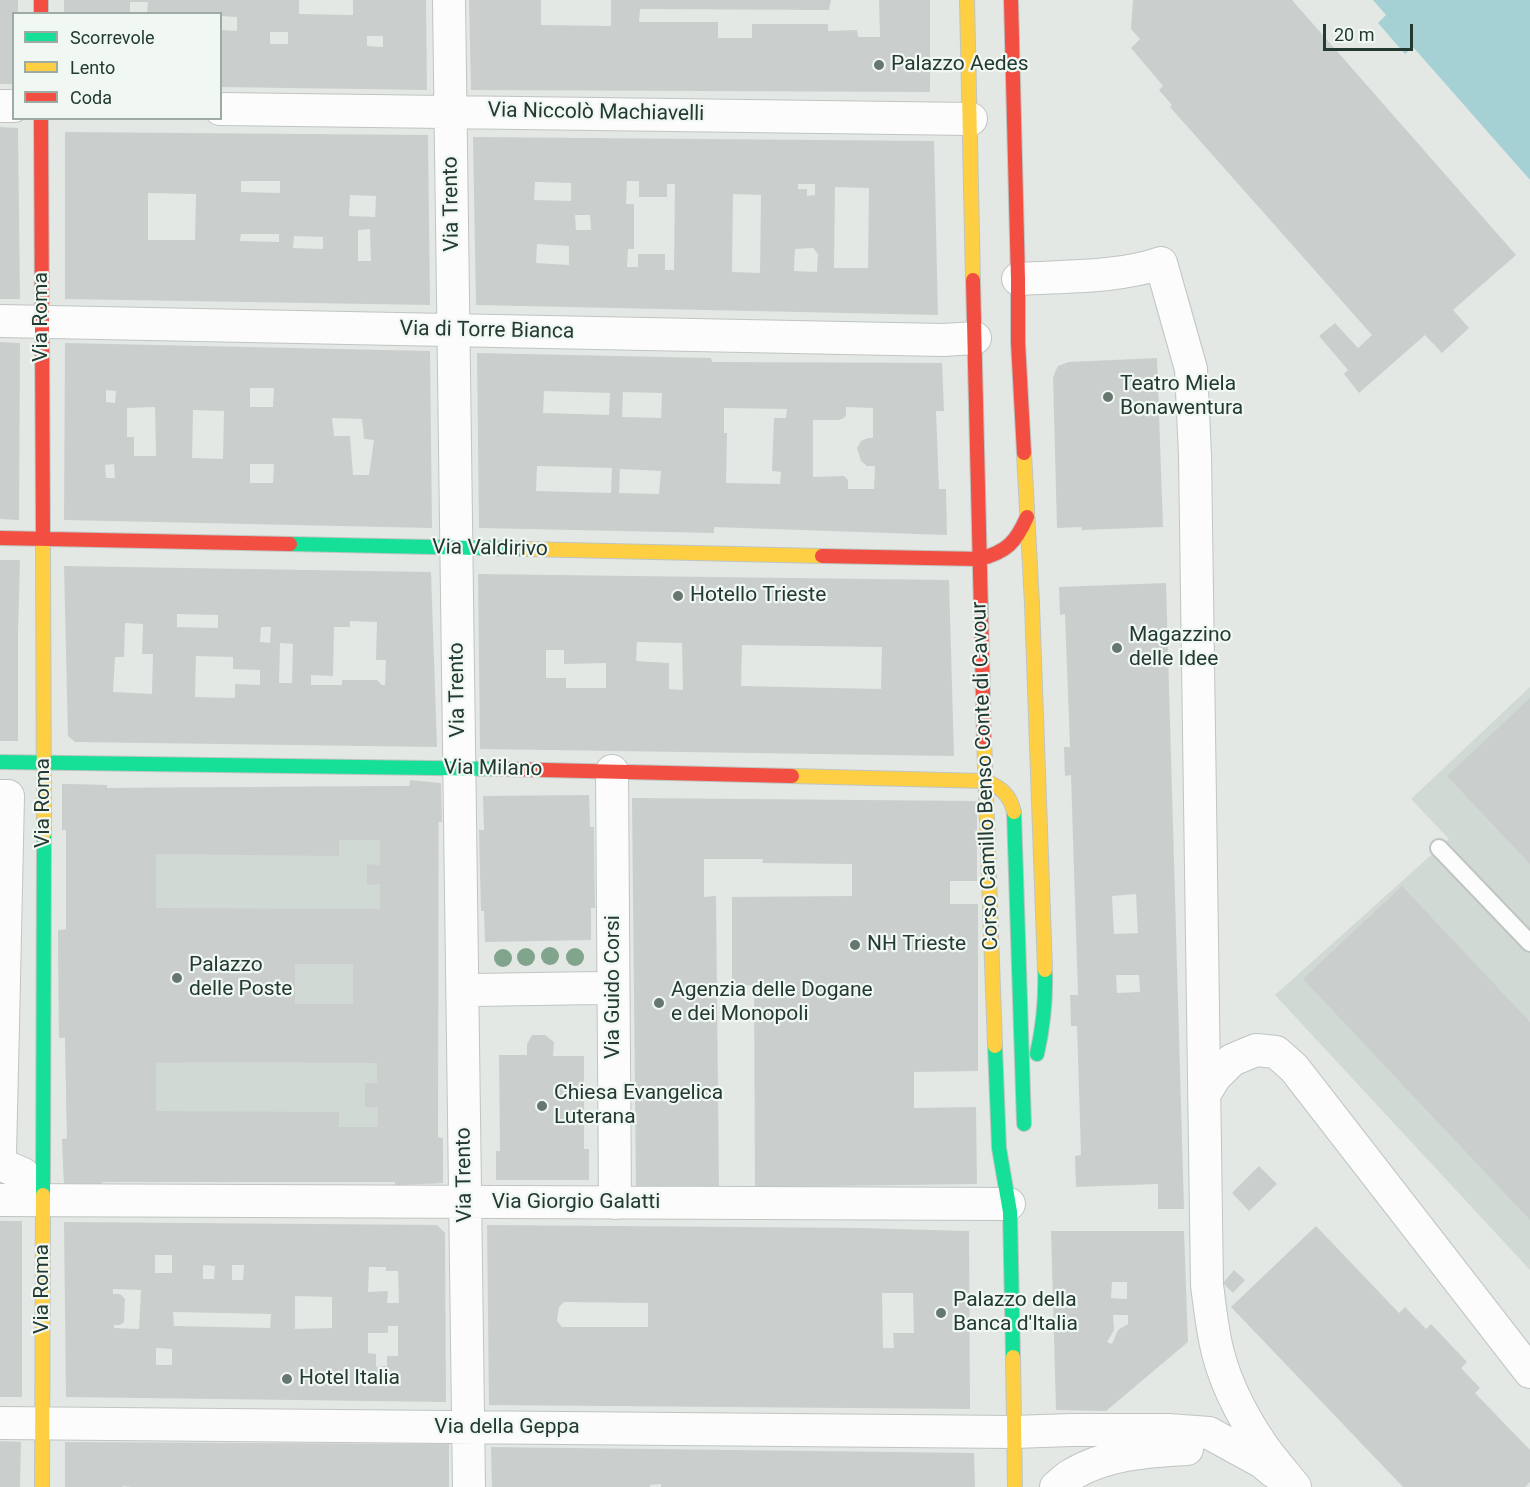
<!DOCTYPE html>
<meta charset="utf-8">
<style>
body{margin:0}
#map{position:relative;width:1530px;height:1487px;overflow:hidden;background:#e3e8e5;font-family:Roboto,sans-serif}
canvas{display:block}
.legend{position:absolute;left:12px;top:12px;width:210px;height:108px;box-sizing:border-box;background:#f1f7f3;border:2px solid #9eaba5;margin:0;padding:8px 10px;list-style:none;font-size:18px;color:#223a31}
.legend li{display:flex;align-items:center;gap:12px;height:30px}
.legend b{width:30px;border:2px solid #9eaba5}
.scale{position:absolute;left:1323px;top:24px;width:90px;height:27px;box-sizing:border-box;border:3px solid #223a31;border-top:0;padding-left:8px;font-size:18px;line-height:21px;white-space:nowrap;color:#223a31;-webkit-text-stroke:4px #f1f7f3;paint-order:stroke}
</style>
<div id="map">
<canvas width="1530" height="1487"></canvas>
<ul class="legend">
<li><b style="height:8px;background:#16e098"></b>Scorrevole</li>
<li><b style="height:8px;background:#ffcf43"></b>Lento</li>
<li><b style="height:8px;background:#f24e42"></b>Coda</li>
</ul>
<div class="scale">20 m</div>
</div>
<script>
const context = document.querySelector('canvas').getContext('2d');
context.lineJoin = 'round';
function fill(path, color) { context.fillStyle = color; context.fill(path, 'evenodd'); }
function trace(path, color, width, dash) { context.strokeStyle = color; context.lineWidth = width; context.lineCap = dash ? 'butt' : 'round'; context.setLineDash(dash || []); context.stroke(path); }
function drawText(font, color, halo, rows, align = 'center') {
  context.font = font + ' Roboto,sans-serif'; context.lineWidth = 4.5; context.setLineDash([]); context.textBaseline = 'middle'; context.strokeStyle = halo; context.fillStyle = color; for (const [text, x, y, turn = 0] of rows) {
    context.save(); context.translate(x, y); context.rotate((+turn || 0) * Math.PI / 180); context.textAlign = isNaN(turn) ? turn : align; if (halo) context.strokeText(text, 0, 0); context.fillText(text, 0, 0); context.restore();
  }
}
fill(new Path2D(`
 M1530 687V1270L1275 995 1449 839 1411 799Z
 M410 780 439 822 438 1137 443 1138V1183L395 1185V1182H102L103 1185 64 1184 62 1139 67 1138 65 1038H59L58 930 66 929V830H62V784L107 785V788L409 786Z`), '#d1d9d5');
fill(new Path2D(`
 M1373 0H1530V180L1413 47 1405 54 1378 23 1386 15Z`), '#a6d1d4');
fill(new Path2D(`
 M0 0H18V14H14V84H0Z
 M64 0H299V14L353 15V0H426L427 90 220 87V30L237 31V17L220 16V14H147L148 2H130V14H64ZM270 32H288V44H270ZM367 36H383V47L367 46Z
 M469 0H541V25L611 26V0H831L829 10 640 9 639 22H718V38H752V24H828V31L857 30 858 37H880L879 0H930V92L471 90Z
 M1133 0H1292L1516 255 1453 310 1469 328 1442 353 1425 335 1359 393 1344 374 1348 370 1319 336 1335 323 1358 348 1372 335 1170 107 1172 105 1159 90 1163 86 1131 48 1140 39 1131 29Z
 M0 127 18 128 20 299H0Z
 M65 132 428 135 430 305 65 299ZM241 181H280V193L241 192ZM148 193 196 194 195 240H148ZM350 195 376 196 375 217 349 216ZM370 229 371 261H358V230ZM241 234H279V242L240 241ZM294 236 323 237V249L293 248Z
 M473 137 934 141 938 315 476 305ZM627 181H639V197H667V184H675L674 270H665V254H638V267H627L628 249H634V204H626ZM535 182 571 183V201L534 200ZM798 184H815V195L807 196V189H798ZM835 187 869 188 868 268H834ZM733 194 761 195 760 273 732 272ZM575 215H590L591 230H576ZM537 244 569 246V265L536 263ZM813 248 818 254 817 272 794 271 795 249Z
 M0 342 20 343 19 520 0 519Z
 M65 343 430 351 432 528 64 520ZM250 388H274L273 407H250ZM106 390 116 391 115 403 106 402ZM155 407 156 456H134V437H127V408ZM193 410 224 411 223 459 192 458ZM332 418 362 419 364 439 374 440 369 475H353L350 436H334ZM114 464 115 478H106L105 465ZM250 464H274L273 483H250Z
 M477 353 711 358 712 362 942 363 944 411H936L939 489H946L947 535 714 527V533L479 528ZM544 391 610 393 609 415 543 413ZM623 392 662 393 661 418 622 417ZM846 407 873 408V438H868L861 441 857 448 861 461 867 466H875L874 489H848V480L844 476 813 477V420H839L844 418 846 415ZM724 408 787 409 786 418H774L772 471 781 472 780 484 726 483 727 433H724ZM537 466 612 468 611 493 536 491ZM620 469 661 471 659 494 619 493Z
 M1157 358 1163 527 1082 530 1081 527 1057 528 1053 378 1056 370 1058 366 1069 362Z
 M0 560H20L18 633V741H0Z
 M64 566 431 572 437 747 75 742 68 736ZM177 614 218 615V628L177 627ZM350 621 377 622 376 660H386L385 685H382L377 680H342V685H311V675L333 676 334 627H350ZM125 623 143 624 142 654H153L152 694 113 692 115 657H124ZM261 627H271L270 643 260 642ZM280 643 293 644 292 683H279ZM196 656 233 657V669L260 670V685L235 684V698L195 697Z
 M478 574 949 580 954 756 480 749ZM637 642 682 643 683 690 669 689V663L636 661ZM742 645 882 647 881 689 741 686ZM546 650H564V664L606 663V688H566V678H546Z
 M1166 583 1184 1209H1158V1184L1076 1187 1075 1156 1081 1155 1077 1026H1071L1070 995H1078L1071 775 1065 776 1064 747H1070L1065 614 1060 615 1059 587ZM1136 894 1138 933 1114 934 1112 896ZM1116 975H1139L1140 992 1117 993Z
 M1530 698V864L1447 776Z
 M410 780 441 783 442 822H438V1138H443V1183L395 1185V1182H102L103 1185 64 1184 62 1139H67L65 1037 59 1038 58 930H66V830H62V784L107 785V788L410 786ZM339 840H380V865L367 864V885L380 884V909L156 908V854L339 856ZM295 964H353V1004H295ZM215 1062 377 1063V1083H365V1107H378V1127H339V1112L156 1111V1063Z
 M589 795 590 827H594L595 908H591V940L485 942 484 911H481L480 874 479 830H484L483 796Z
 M632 798 977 801V881H950V904H978V1071L914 1072V1108L976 1107 977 1184 755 1187 754 985 732 986V897L852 896V864L762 863 763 859H704V897L716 896 719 1191 636 1192Z
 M1402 886 1530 1022V1220L1303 979Z
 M532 1035H545L554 1042 553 1056H584V1149H589V1180H496V1151H500L499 1055H527V1044Z
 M1259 1166 1277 1184 1249 1211 1232 1193Z
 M0 1221H22V1397H0Z
 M64 1222 437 1225 445 1233 446 1402 66 1397ZM155 1255H172V1273H155ZM203 1265 215 1266 214 1279H203ZM232 1265H244L243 1280H232ZM369 1267H386V1271H398L399 1303H387L388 1291 368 1292ZM113 1289 141 1290 139 1329 114 1328V1325H120L124 1322 125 1299 120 1294H113ZM295 1296 332 1297V1328L295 1329ZM173 1312 271 1314 270 1328 174 1326ZM388 1326H398V1356H387V1366L376 1367V1354L368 1353V1333H388ZM156 1348 172 1349V1365H156Z
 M487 1225 861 1228 969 1231 970 1409 489 1405ZM882 1293H913L914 1333H893L894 1348H883ZM564 1302 648 1303V1327H562L557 1321 559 1307Z
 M1316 1226 1399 1313 1405 1307 1426 1329 1431 1324 1467 1362 1461 1368 1480 1388 1475 1393 1530 1450V1482L1525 1487H1403L1231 1307Z
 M1051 1231H1184L1188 1342 1106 1411 1056 1410ZM1112 1282H1127V1299L1111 1298ZM1113 1315H1128V1324L1118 1330 1112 1344 1107 1342 1114 1330Z
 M1234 1270 1245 1280 1233 1293 1223 1283Z
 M0 1441 21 1442 20 1487H0Z
 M65 1442 449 1444V1487H131L123 1486V1487H65Z
 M491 1447 974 1453 975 1487H661V1484L650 1485V1487H492Z`), '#cacfcd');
const lane = new Path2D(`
 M1439 848 1530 943`);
const street = new Path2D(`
 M449 0 469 1487
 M0 106H14
 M220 109 971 119
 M1018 279C1063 276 1118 278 1161 263L1191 369 1195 455 1207 1285C1210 1307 1212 1330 1218 1353 1226 1384 1243 1417 1261 1444 1271 1459 1284 1473 1295 1487
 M0 321 943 340 975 338
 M612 771 615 1203
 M0 796H8L3 1025
 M473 990 598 988
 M0 1025H3L0 1154
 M1204 1095 1215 1077 1232 1060 1256 1050 1276 1052 1294 1068 1530 1372
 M0 1164 23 1174
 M0 1200 1009 1204
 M0 1423 1014 1432 1071 1430H1168L1209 1433 1262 1462 1274 1472
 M1056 1487C1061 1483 1066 1478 1071 1475 1105 1454 1148 1451 1187 1449`);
const fast = new Path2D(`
 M290 544 525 549
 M0 762 503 769
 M1014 812 1024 1124
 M995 1046 999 1148 1010 1212 1013 1357
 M1037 1054C1043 1027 1046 998 1045 970
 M43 1195 44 833`);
const slow = new Path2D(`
 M967 0 973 280
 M1024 453 1032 604 1045 970
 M43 539 44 833
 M525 549 822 556
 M984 738 995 1046
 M792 776 985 781C1001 787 1010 795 1014 812
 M1013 1357 1015 1487
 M42 1487 43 1195`);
const jam = new Path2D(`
 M41 0V14
 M1011 0 1018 279V342L1024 453
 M41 118 43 539
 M973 280 984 738
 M0 538 290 544
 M822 556 979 559C1007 552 1016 542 1027 517
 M503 769 792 776`);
trace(lane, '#c0c5c2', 20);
trace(street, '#c0c5c2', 34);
trace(fast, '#bfc5c2', 16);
trace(slow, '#bfc5c2', 16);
trace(jam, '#bfc5c2', 16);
trace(lane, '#fbfcfb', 16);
trace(street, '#fbfcfb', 32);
trace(fast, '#16e098', 14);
trace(slow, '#ffcf43', 14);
trace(jam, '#f24e42', 14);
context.fillStyle = '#81a48c';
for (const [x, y] of [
 [550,956],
 [526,957],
 [575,957],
 [503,958]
]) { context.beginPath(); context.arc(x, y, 9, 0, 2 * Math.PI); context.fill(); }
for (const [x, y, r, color] of [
 [879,65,6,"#667770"],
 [1108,397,6,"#667770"],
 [678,596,6,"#667770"],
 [1117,648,6,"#667770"],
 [855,945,6,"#667770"],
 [177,978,6,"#667770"],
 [659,1003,6,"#667770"],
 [542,1106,6,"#667770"],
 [941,1313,6,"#667770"],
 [287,1379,6,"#667770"]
]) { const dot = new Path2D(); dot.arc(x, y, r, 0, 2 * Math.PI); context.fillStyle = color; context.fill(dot); trace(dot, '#f1f7f3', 2); }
drawText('21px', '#223a31', '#f1f7f3', [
 ["Palazzo Aedes",891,65],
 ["Teatro Miela",1120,385],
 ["Bonawentura",1120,409],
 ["Hotello Trieste",690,596],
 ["Magazzino",1129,636],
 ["delle Idee",1129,660],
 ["NH Trieste",867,945],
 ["Palazzo",189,966],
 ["delle Poste",189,990],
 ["Agenzia delle Dogane",671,991],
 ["e dei Monopoli",671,1015],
 ["Chiesa Evangelica",554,1094],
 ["Luterana",554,1118],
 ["Palazzo della",953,1301],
 ["Banca d'Italia",953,1325],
 ["Hotel Italia",299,1379]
], 'left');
drawText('21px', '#223a31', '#f1f7f3', [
 ["Via Niccolò Machiavelli",596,113,1],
 ["Via Trento",452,204,-91],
 ["Via Roma",42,317,-90],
 ["Via di Torre Bianca",487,331,1],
 ["Via Valdirivo",490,549,1],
 ["Via Trento",458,690,-91],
 ["Via Milano",493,769,1],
 ["Corso Camillo Benso Conte di Cavour",986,776,-92],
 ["Via Roma",44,803,-90],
 ["Via Guido Corsi",614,987,-90],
 ["Via Trento",465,1175,-91],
 ["Via Giorgio Galatti",576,1203],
 ["Via Roma",43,1289,-90],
 ["Via della Geppa",507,1428]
]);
</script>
